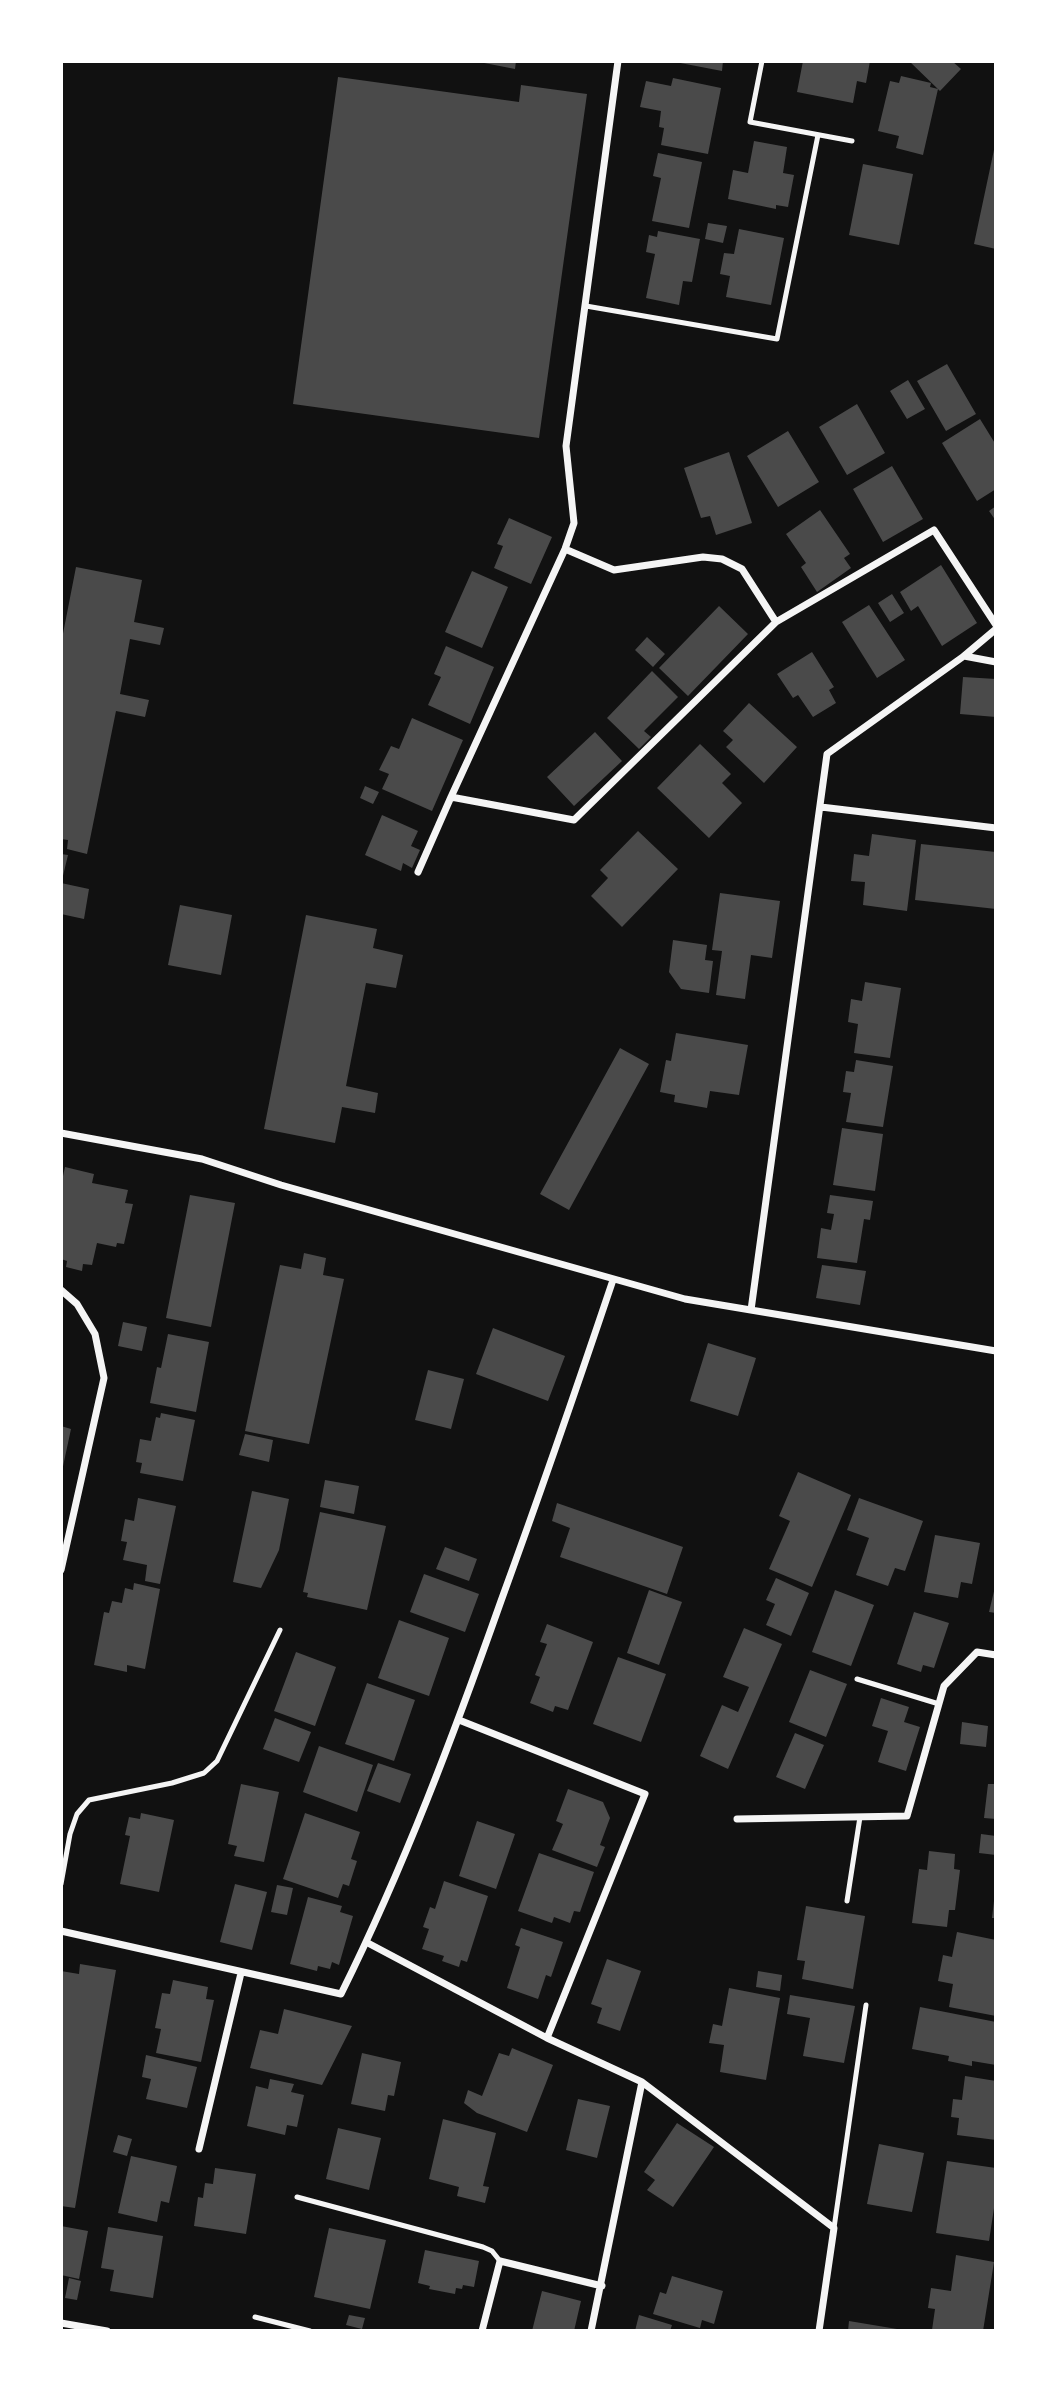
<!DOCTYPE html>
<style>
body{margin:0}
#map{position:relative;width:1057px;height:2392px;overflow:hidden;background:#111;font-family:"Golos Text",sans-serif}
canvas{display:block}
.frame{position:absolute;inset:0;border:63px solid #fff;pointer-events:none}
</style>
<div id="map">
<canvas width="1057" height="2392"></canvas>
<div class="frame"></div>
</div>
<script>
const context = document.querySelector('canvas').getContext('2d');
context.lineJoin = 'round';
function fill(path, color) { context.fillStyle = color; context.fill(path, 'evenodd'); }
function trace(path, color, width, dash) { context.strokeStyle = color; context.lineWidth = width; context.lineCap = dash ? 'butt' : 'round'; context.setLineDash(dash || []); context.stroke(path); }
fill(new Path2D(`
 M474 61H516L515 69Z
 M670 61H723L722 71Z
 M803 61 810 63 870 61 866 83 857 81 853 103 797 92Z
 M909 61H952L961 69 940 91Z
 M901 76 931 83 930 87 938 89 923 155 896 148 899 136 878 131 890 81 899 83Z
 M338 77 519 102 521 85 587 94 539 438 293 404Z
 M673 78 721 88 708 154 661 145 664 128 659 127 661 111 640 107 646 81 671 86Z
 M754 141 787 147 783 173 794 175 788 207 776 205V209L728 199 733 170 748 173Z
 M995 145H996V249L974 244Z
 M658 153 702 162 689 228 652 221 661 178 653 176Z
 M863 164 913 174 899 245 849 235Z
 M708 223 727 226 723 243 705 239Z
 M739 229 784 238 771 305 726 297 730 276 720 274 724 253 734 254Z
 M658 231 700 239 692 282 683 281 679 305 646 298 655 254 646 252 649 235 657 237Z
 M947 364 976 414 946 431 917 381Z
 M908 380 925 409 907 419 890 391Z
 M857 404 885 453 847 475 819 427Z
 M980 419 996 445V489L977 501 942 443Z
 M788 431 819 482 778 507 747 456Z
 M729 452 752 523 716 535 710 516 701 518 684 468Z
 M892 466 923 519 883 542 853 489Z
 M996 506V521L989 511Z
 M820 510 850 554 844 558 851 568 817 592 801 567 806 563 786 534Z
 M509 518 552 537 531 584 494 568 503 546 497 544Z
 M941 565 977 623 942 646 918 606 911 611 900 592Z
 M76 567 142 580 134 622 164 628 160 645 130 639 120 694 149 700 145 717 116 711 87 854 67 849 68 840 61 839V644Z
 M472 571 508 587 482 648 445 632Z
 M892 594 904 613 890 622 878 603Z
 M869 605 905 660 877 678 842 622Z
 M719 606 748 634 688 696 659 668Z
 M647 637 665 654 653 667 635 650Z
 M446 646 494 667 470 724 428 705 441 677 434 674Z
 M812 652 834 687 829 690 836 703 813 717 798 695 793 698 777 674Z
 M652 671 678 697 644 731 651 737 639 749 607 718Z
 M963 677 996 679V717L960 714Z
 M749 703 797 747 764 783 726 747 733 740 723 731Z
 M412 718 463 740 432 811 382 789 389 774 379 770 391 746 399 749Z
 M595 732 622 761 574 806 547 777Z
 M700 744 731 774 722 783 742 803 709 838 657 788Z
 M365 786 379 792 373 804 360 798Z
 M382 815 418 831 411 846 420 850 412 868 403 863 401 871 365 855Z
 M638 831 678 869 622 927 591 896 608 878 600 870Z
 M872 834 916 840 907 911 863 905 865 882 851 881 854 854 869 856Z
 M921 844 996 852V909L915 900Z
 M61 854 68 855 62 880H61Z
 M61 883 89 889 84 919 61 914Z
 M720 893 780 901 772 958 751 955 745 999 716 995 722 951 712 950Z
 M180 905 232 915 221 975 168 965Z
 M306 915 377 929 373 948 403 955 396 988 366 983 346 1086 378 1093 375 1113 342 1107 335 1143 264 1129Z
 M673 940 707 945 705 960 713 961 709 993 681 989 669 972Z
 M865 982 901 988 890 1058 854 1053 858 1024 848 1022 851 999 862 1001Z
 M676 1033 748 1045 739 1095 710 1091 707 1108 674 1102 675 1095 660 1092 666 1060 671 1061Z
 M620 1048 649 1064 569 1210 540 1194Z
 M856 1060 893 1066 883 1127 846 1122 851 1093 843 1092 846 1071 854 1072Z
 M842 1128 883 1134 875 1191 833 1185Z
 M65 1167 94 1174 92 1183 128 1190 125 1203 133 1204 124 1244 117 1243 116 1247 97 1243 92 1265 83 1264 82 1271 66 1267 67 1261 61 1259V1185Z
 M190 1195 235 1203 211 1327 166 1318Z
 M830 1195 873 1201 870 1220 864 1219 857 1263 817 1258 821 1228 831 1230 834 1214 827 1213Z
 M304 1253 326 1258 323 1275 344 1279 309 1444 245 1431 280 1265 301 1269Z
 M822 1265 866 1271 860 1305 816 1298Z
 M123 1322 147 1327 142 1351 118 1346Z
 M493 1328 565 1356 548 1401 476 1374Z
 M168 1334 209 1342 196 1412 150 1403 157 1367 161 1368Z
 M708 1343 756 1358 738 1416 690 1401Z
 M428 1370 464 1379 451 1429 415 1420Z
 M161 1413 195 1420 183 1481 140 1473 142 1463 136 1462 140 1439 151 1441 156 1417 160 1418Z
 M61 1426 71 1429 62 1471H61Z
 M245 1434 273 1440 269 1462 239 1455Z
 M798 1472 851 1495 812 1587 769 1569 790 1521 779 1516Z
 M325 1480 359 1486 354 1514 320 1507Z
 M252 1491 289 1499 279 1550 261 1588 233 1582Z
 M138 1498 176 1506 160 1584 145 1581 147 1565 123 1560 127 1542 121 1541 125 1519 134 1521Z
 M859 1498 923 1521 905 1571 895 1568 888 1586 856 1575 869 1538 847 1530Z
 M557 1503 683 1547 667 1594 560 1557 570 1528 552 1521Z
 M320 1512 386 1526 367 1610 307 1597 308 1593 303 1592Z
 M935 1535 980 1543 972 1584 961 1582 958 1598 924 1592Z
 M445 1547 477 1559 469 1581 436 1569Z
 M424 1574 479 1594 465 1632 410 1612Z
 M776 1578 809 1593 791 1636 766 1625 775 1604 766 1600Z
 M134 1583 160 1589 145 1669 127 1665V1672L94 1665 104 1612 109 1613 112 1601 122 1603 125 1588 133 1590Z
 M995 1587H996V1613L989 1612Z
 M649 1590 682 1602 659 1665 627 1653Z
 M835 1590 874 1605 851 1666 812 1652Z
 M914 1612 949 1623 934 1668 923 1665 921 1672 897 1664Z
 M399 1620 449 1638 429 1696 378 1678Z
 M547 1624 593 1642 568 1710 555 1706 553 1712 530 1703 540 1677 535 1675 547 1644 540 1642Z
 M744 1628 782 1644 728 1769 700 1756 722 1705 738 1712 749 1687 723 1677Z
 M296 1652 336 1667 315 1726 274 1711Z
 M618 1657 666 1674 641 1742 593 1724Z
 M810 1670 847 1684 826 1737 789 1722Z
 M367 1683 415 1700 394 1761 345 1744Z
 M881 1698 909 1707 904 1722 920 1727 906 1771 878 1762 888 1731 872 1726Z
 M275 1718 311 1732 299 1762 263 1749Z
 M962 1722 988 1726 986 1747 960 1744Z
 M795 1733 824 1745 805 1789 776 1777Z
 M319 1746 373 1765 357 1812 303 1792Z
 M378 1763 411 1774 400 1803 367 1791Z
 M241 1784 279 1792 264 1862 234 1856 237 1846 228 1844Z
 M988 1784H996V1819L984 1818Z
 M568 1789 603 1802 610 1818 600 1845 605 1847 597 1867 552 1850 563 1824 556 1821Z
 M141 1813 174 1820 159 1892 120 1884 130 1836 125 1835 129 1817 140 1819Z
 M305 1813 360 1832 351 1859 357 1861 349 1886 343 1884 338 1898 283 1879Z
 M477 1821 515 1834 496 1889 459 1876Z
 M981 1834 996 1836V1855L979 1853Z
 M929 1851 955 1854 954 1869 960 1870 955 1910H949L947 1927 912 1923 919 1869 927 1870Z
 M539 1853 594 1872 580 1912 574 1911 570 1923 554 1917 552 1923 518 1911Z
 M444 1881 488 1896 467 1962 461 1960 459 1967 442 1961 444 1956 422 1949 429 1929 423 1927 430 1907 435 1909Z
 M235 1884 267 1892 252 1950 220 1942Z
 M277 1885 293 1888 287 1915 271 1912Z
 M308 1897 342 1906 340 1912 353 1916 339 1965 332 1962 330 1969 318 1966 317 1971 290 1964Z
 M994 1901H996V1918H992Z
 M806 1906 865 1916 853 1989 802 1979 805 1961 797 1960Z
 M521 1928 563 1942 551 1977 546 1975 538 1999 507 1988 520 1947 515 1945Z
 M957 1932 996 1940V2016L949 2007 953 1984 938 1981 943 1955 952 1957Z
 M607 1959 641 1971 620 2031 597 2023 602 2008 591 2004Z
 M80 1964 116 1970 75 2208 61 2206V1971L79 1974Z
 M758 1971 782 1975 780 1991 756 1987Z
 M173 1980 208 1987 206 1999 214 2000 201 2062 156 2053 161 2029 155 2028 162 1993 170 1994Z
 M729 1988 780 1998 766 2080 720 2072 724 2045 709 2043 713 2024 722 2026Z
 M790 1995 855 2006 844 2063 803 2056 810 2018 787 2014Z
 M920 2007 996 2022V2065L972 2061V2066L948 2061 949 2056 912 2049Z
 M284 2009 352 2026 322 2085 250 2068 260 2030 278 2034Z
 M512 2048 553 2065 527 2132 477 2113 464 2103 468 2090 482 2096 499 2053 509 2056Z
 M362 2053 401 2062 394 2096 388 2095 385 2111 351 2104Z
 M146 2055 197 2067 187 2108 146 2099 151 2079 142 2077Z
 M965 2076 996 2081V2140L957 2135 959 2118 951 2117 953 2099 962 2100Z
 M270 2079 294 2084 291 2092 304 2095 297 2127 287 2125 285 2135 247 2126 256 2086 268 2089Z
 M578 2099 610 2106 597 2158 566 2150Z
 M443 2119 496 2133 483 2186 489 2187 485 2203 457 2196 459 2187 429 2179Z
 M677 2123 714 2147 673 2207 647 2190 655 2180 644 2172Z
 M338 2128 381 2138 369 2190 326 2179Z
 M118 2135 132 2139 127 2156 113 2152Z
 M879 2144 924 2153 912 2212 867 2204Z
 M131 2156 177 2166 169 2203 161 2201 157 2222 118 2213Z
 M947 2161 996 2168V2195L989 2241 936 2233Z
 M215 2168 256 2174 246 2234 194 2226 198 2197 203 2198 205 2183 213 2184Z
 M61 2226 88 2231 79 2279 61 2275Z
 M108 2227 163 2236 153 2298 110 2291 114 2270 101 2268Z
 M329 2228 386 2240 370 2309 314 2297Z
 M425 2250 479 2261 474 2287 463 2285 462 2289 456 2288 455 2294 429 2289 430 2286 418 2283Z
 M956 2255 994 2262 983 2331 932 2330 935 2309 928 2308 931 2288 951 2291Z
 M672 2276 723 2291 714 2324 702 2320 700 2328 653 2314 660 2292 666 2294Z
 M69 2278 81 2281 77 2300 65 2298Z
 M542 2291 581 2301 574 2331H532Z
 M349 2315 365 2318 362 2329 346 2325Z
 M639 2315 672 2325 670 2331H635Z
 M849 2321 897 2329V2331H848Z`), '#4a4a4a');
trace(new Path2D(`
 M762 61 750 122 852 141
 M586 306 777 339 818 135
 M857 1679 939 1704
 M61 1884 70 1834 77 1814 89 1800 172 1783 204 1773 217 1761 280 1630
 M847 1901 860 1817
 M297 2197 483 2247 492 2251 500 2261
 M834 2228 866 2005
 M255 2317 310 2331`), '#f5f5f5', 5);
trace(new Path2D(`
 M618 61 566 446 574 523 565 549 451 797 574 820 776 622
 M565 549 614 570 703 557 722 559 742 569 776 622 934 530 996 625
 M964 656 996 662
 M821 807 996 828
 M418 872 451 797
 M61 1133 202 1159 281 1185 685 1299 996 1351
 M61 1290 77 1304 95 1334 104 1378 61 1570
 M751 1310 827 754 964 656 996 629
 M459 1720 645 1794 547 2038
 M737 1819 907 1816 944 1686 977 1652 996 1655
 M61 1931 341 1994C404 1867 454 1734 501 1601 540 1494 577 1387 613 1280
 M366 1942 547 2038 642 2082 591 2331
 M642 2082 834 2228 819 2331
 M199 2149 241 1973
 M61 2323 107 2331
 M482 2331 500 2261 602 2286`), '#f5f5f5', 7);
</script>
